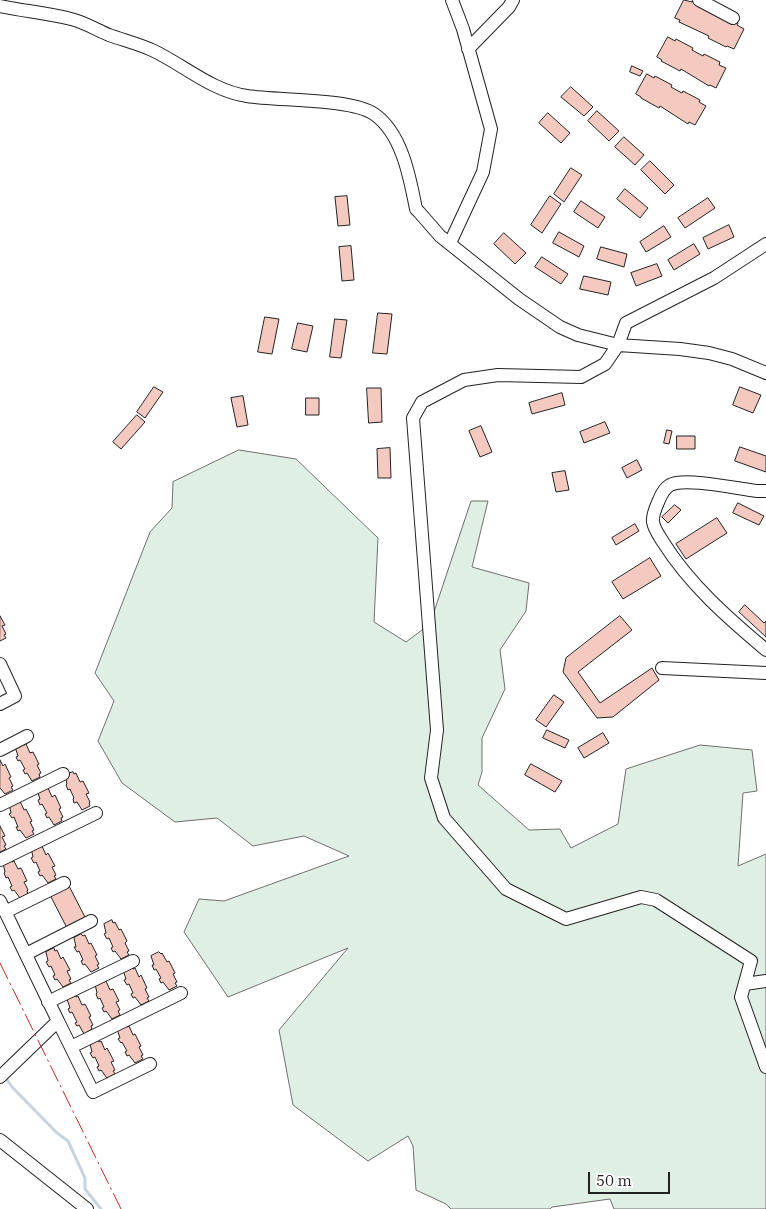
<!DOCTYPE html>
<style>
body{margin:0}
#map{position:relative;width:766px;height:1209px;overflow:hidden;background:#fff;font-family:"IBM Plex Serif",serif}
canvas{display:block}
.scale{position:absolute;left:588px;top:1172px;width:82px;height:22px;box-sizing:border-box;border:2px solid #222;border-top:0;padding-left:6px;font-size:15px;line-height:18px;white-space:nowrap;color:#222;-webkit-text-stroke:4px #fff;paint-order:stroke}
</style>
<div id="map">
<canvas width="766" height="1209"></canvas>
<div class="scale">50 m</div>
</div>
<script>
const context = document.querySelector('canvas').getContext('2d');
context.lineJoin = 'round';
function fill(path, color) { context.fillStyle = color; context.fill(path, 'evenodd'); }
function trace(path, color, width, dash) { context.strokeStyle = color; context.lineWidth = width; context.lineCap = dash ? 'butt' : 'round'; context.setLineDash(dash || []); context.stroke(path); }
const green = new Path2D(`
 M239 450 296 459 378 538 374 622 406 642 430 624 471 501H488L472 567 529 583 526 611 500 650 505 689 482 738V772L478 785 529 830 560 829 571 848 618 824 626 769 700 745 752 750 757 791 743 793 738 866 766 854V1209H614L610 1199 552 1207 550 1209H451L446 1204 416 1190 413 1146 408 1136 368 1161 293 1105 279 1030 348 948 228 997 184 932 199 899 224 901 349 856 304 836 253 846 217 818 175 822 122 783 98 741 114 701 95 673 150 532 172 508 173 482Z`);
fill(green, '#e0efe3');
trace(green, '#6f6f6f', 1);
trace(new Path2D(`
 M5 1077 12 1087 57 1133 68 1141 85 1178V1189L101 1209`), '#c7d3dd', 3);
const building = new Path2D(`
 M684 0 692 2 693 0 738 23 737 25 744 29 734 49 727 46 726 47 708 38 709 36 679 22 680 20 675 18Z
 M668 37 675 41 676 39 693 48 692 50 703 56 704 54 720 62 719 65 726 68 716 88 710 85 709 86 681 69 680 71 661 61 662 60 657 57Z
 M632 66 643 71 640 76 630 72Z
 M647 74 654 78 655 76 672 85 671 87 682 93 683 91 700 100 699 102 706 106 695 125 689 122 688 124 660 106 659 108 641 98V97L636 94Z
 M571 87 593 107 584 116 561 97Z
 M597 111 619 131 609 141 588 121Z
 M548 113 570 133 561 143 539 123Z
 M624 137 644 155 635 165 615 147Z
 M650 161 674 185 665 194 641 170Z
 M571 168 582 175 564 202 554 194Z
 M625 189 648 208 640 218 617 199Z
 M347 196 350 225 338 226 335 197Z
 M550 196 561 204 542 233 531 225Z
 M708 198 715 208 685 228 678 218Z
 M581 201 605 217 598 228 574 212Z
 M729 225 734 237 708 249 703 238Z
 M664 226 671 237 646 252 640 242Z
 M559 232 584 246 579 257 553 243Z
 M504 233 526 253 515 264 494 244Z
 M694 244 700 254 674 270 668 260Z
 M351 246 354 280 342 281 339 247Z
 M601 247 627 254 624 267 597 259Z
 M542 257 568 274 561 284 535 267Z
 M657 264 662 276 636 286 631 273Z
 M584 276 611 282 608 295 580 289Z
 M378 313 392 314 387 354 373 353Z
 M265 317 279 319 272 354 258 352Z
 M335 319 347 320 341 358 330 357Z
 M298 323 313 326 307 352 292 349Z
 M154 387 163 392 145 418 137 412Z
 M740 387 761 395 753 413 733 405Z
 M367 388H381L382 422 369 423Z
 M562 393 565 405 532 414 529 403Z
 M243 396 248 425 237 427 231 398Z
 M306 398H319V415H306Z
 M137 415 145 422 121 449 113 442Z
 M605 422 610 433 584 443 580 432Z
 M481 426 492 452 480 457 469 431Z
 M667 430 672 431 669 444 664 443Z
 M677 436H695V449H677Z
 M740 447 766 456V472L735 461Z
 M390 448 391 478H378L377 449Z
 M637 460 642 470 627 478 622 468Z
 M565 471 569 490 556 492 552 473Z
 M738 503 764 516 759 525 733 513Z
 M675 505 681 510 668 523 662 517Z
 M717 518 727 533 686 559 676 544Z
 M635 524 639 531 616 545 612 538Z
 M650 558 661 576 623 599 612 582Z
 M745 605 764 623 766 621V637L739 612Z
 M0 616 5 625 2 626 6 634 4 635 6 638 0 641Z
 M620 616 632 630 578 672 600 703 652 668 659 680 613 717 597 718 563 672 566 658Z
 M554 695 564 702 546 727 536 720Z
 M547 730 569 740 565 748 543 738Z
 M603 733 609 743 584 758 578 748Z
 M23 743 24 745 26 744 30 753 33 752 39 764 37 765 41 773 39 774 40 777 32 781 27 773 25 774 23 770 25 769 20 760 18 761 16 757 18 756 15 747Z
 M0 760 3 766 5 764 11 777 9 778 13 786 11 787 13 790 5 794 0 788Z
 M531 764 562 781 555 792 525 775Z
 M73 772 74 774 76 773 80 782 83 781 89 793 86 794 90 802 89 803 90 806 82 810 77 802 74 803 73 799 74 798 70 789 68 790 66 785 67 784 65 775Z
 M48 788 52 797 55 795 61 808 59 809 63 817 61 818 62 821 54 825 49 817 47 818 45 814 47 813 42 804 40 805 38 800 40 799 37 790Z
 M20 801 24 810 26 809 32 821 30 822 34 830 32 831 34 834 26 838 20 830 18 831 16 827H18L14 817 12 818 9 814 11 813 9 804Z
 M0 826 5 836 2 837 6 845 4 846 6 849 0 852Z
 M42 846 46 855 48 853 55 866 52 867 56 875 54 876 56 879 48 883 42 875 40 876 38 872 40 871 36 862 34 863 31 858 33 857 31 848Z
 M11 859 12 862 14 861 18 869 21 868 27 881 24 882 28 890 27 891 28 894 20 898 14 890 12 891 10 887 12 886 8 877 6 878 4 873 5 872 3 863Z
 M69 886 86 919 67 928 50 895Z
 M112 920 113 923 115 922 119 930 121 929 127 941 125 943 129 951 127 952 129 955 121 959 115 951 113 952 111 948 113 947 109 938 107 939 104 934 106 933 104 924Z
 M81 934 83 936 85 935 89 944 91 943 97 955 95 956 99 964 97 965 99 968 91 972 85 964 83 965 81 961 83 960 79 951 77 952 74 947H76L74 938Z
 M54 948 55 951 57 950 61 959 63 957 70 970 67 971 71 979 69 980 71 983 63 987 57 979 55 980 53 976 55 975 51 966 49 967 46 962 48 961 46 952Z
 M159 952 161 954 162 953 167 962 169 961 175 973 173 974 177 982 175 983 177 986 169 990 163 982 161 983 159 979 161 978 156 969 154 970 152 965H154L151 956Z
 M132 966 133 969 135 968 139 977 141 975 147 988 145 989 149 997 147 998 149 1001 141 1005 135 997 133 998 131 994 133 993 129 984 127 985 124 980 126 979 123 970Z
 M103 980 104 982 106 981 110 990 113 989 119 1001 116 1002 120 1010 118 1011 120 1015 112 1019 106 1011 104 1012 102 1008 104 1007 100 998 98 999 96 994 97 993 95 984Z
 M75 995 76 997 78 996 82 1005 85 1004 91 1016 89 1017 93 1025 91 1026 92 1029 84 1034 79 1025 77 1026 75 1023 77 1022 72 1012 70 1013 68 1009 70 1008 67 999Z
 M125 1025 127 1027 129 1026 133 1035 135 1034 141 1046 139 1047 143 1055 141 1056 143 1059 135 1063 129 1055 127 1056 125 1052 127 1051 122 1042 121 1043 118 1039 120 1038 117 1029Z
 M98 1039 99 1042 101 1041 105 1050 107 1048 114 1061 111 1062 115 1070 113 1071 115 1074 107 1078 101 1070 99 1071 97 1067 99 1066 95 1057 93 1058 90 1053 92 1052 90 1044Z`);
fill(building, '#f3c9c0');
trace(building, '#222', 1);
const minor = new Path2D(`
 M699 0 733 18
 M0 6C24 11 47 13 71 19 84 22 97 30 109 35 123 40 139 44 152 50 184 65 212 91 247 96 278 101 351 98 374 114 402 133 410 178 416 209L419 212 440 236 519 299 560 327 578 335 618 345 680 349 709 353 732 359 766 373
 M468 49 509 7 513 0
 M450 243 483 172 491 129 463 29 452 0
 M766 244 714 278 626 323 618 345 605 364 581 377 498 375 464 380 422 402 413 418 437 730 431 778 444 818 506 889 566 919 641 897 656 900 751 961 741 997 766 1067
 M766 491H757C738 489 686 477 670 485 665 488 661 495 659 500 656 507 652 515 653 522 654 529 660 537 663 542 690 585 728 618 766 650
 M0 664 15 696 0 704
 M662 668 766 673
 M0 750 27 736
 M0 805 63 774
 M0 860 96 813
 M0 901 58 1021 0 1077
 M5 912 64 883
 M26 954 91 921
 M745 984 766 981
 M48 1002 133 961
 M58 1021 93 1092 150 1064
 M71 1047 181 993
 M0 1140 87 1209`);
trace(minor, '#222', 14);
trace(minor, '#fff', 12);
trace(new Path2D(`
 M0 963 121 1209`), '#c62828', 1, [18, 4, 2.5, 4]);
</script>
